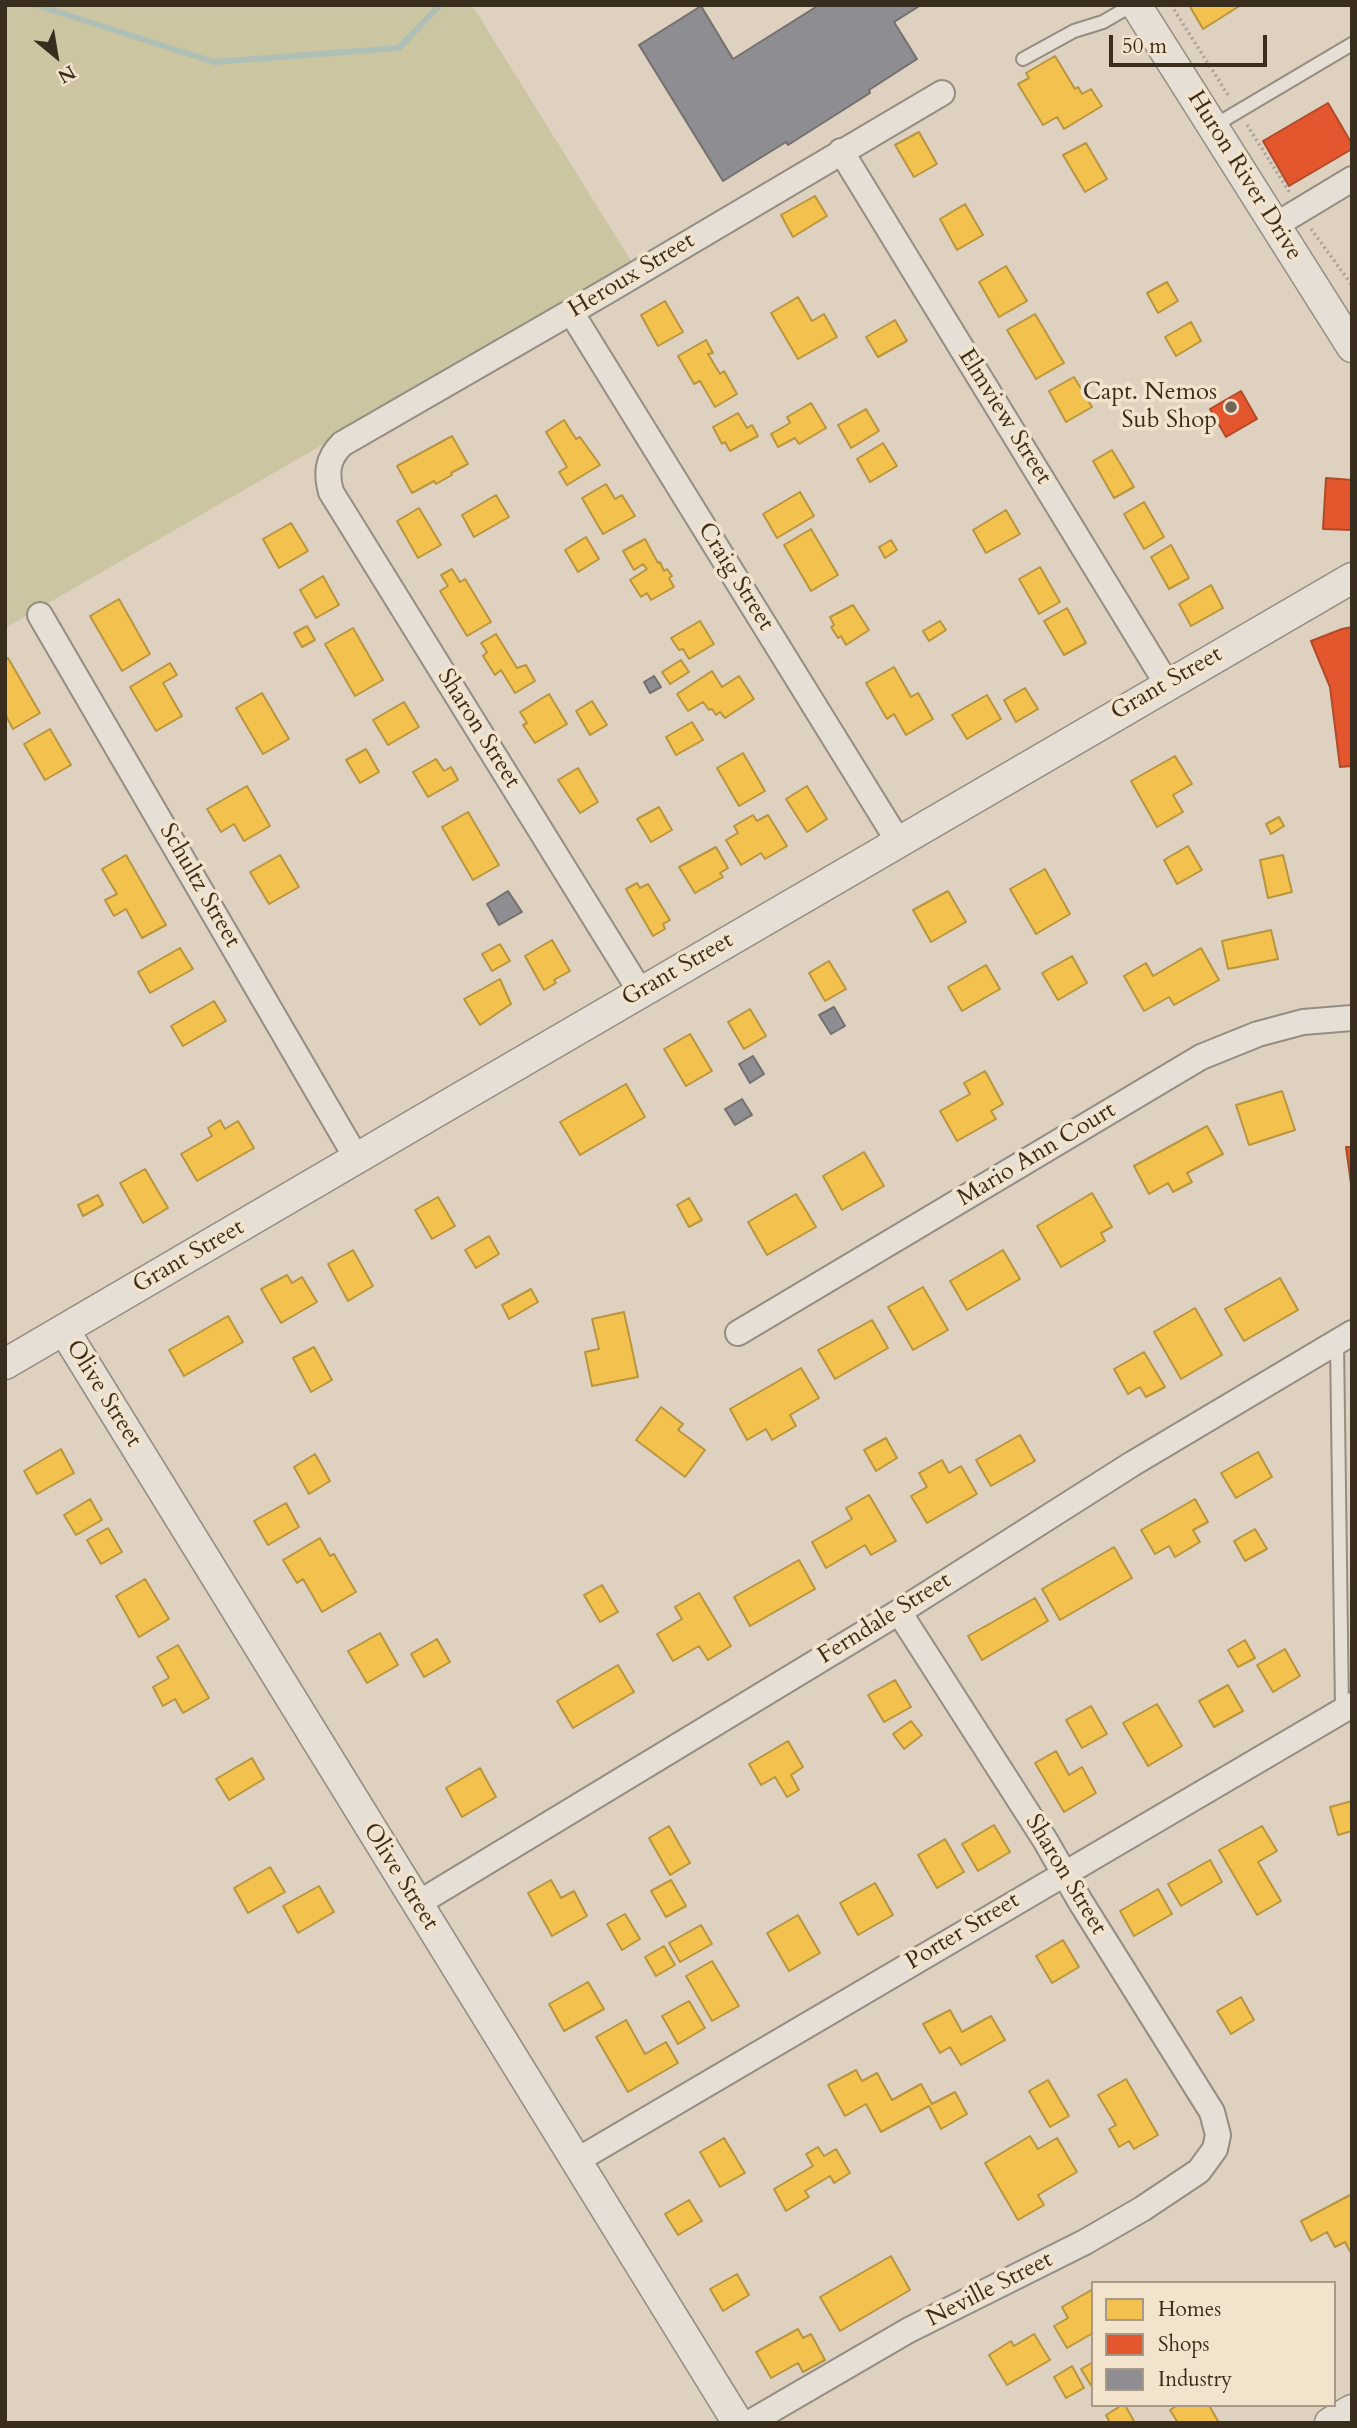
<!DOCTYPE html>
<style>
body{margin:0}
#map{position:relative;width:1357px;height:2428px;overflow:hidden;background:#ded1bf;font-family:Cardo,serif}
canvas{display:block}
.frame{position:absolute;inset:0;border:7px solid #392d1d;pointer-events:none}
.legend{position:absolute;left:1091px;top:2281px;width:245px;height:126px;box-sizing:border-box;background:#f2e3cd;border:2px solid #a89a87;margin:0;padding:9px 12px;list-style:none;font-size:21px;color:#392d1d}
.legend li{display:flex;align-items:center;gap:14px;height:35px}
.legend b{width:35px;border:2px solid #a89a87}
.north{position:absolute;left:21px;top:21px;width:70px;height:70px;-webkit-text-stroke:5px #f2e3cd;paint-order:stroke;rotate:150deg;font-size:19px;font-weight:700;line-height:28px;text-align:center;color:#392d1d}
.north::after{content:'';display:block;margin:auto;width:24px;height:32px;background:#392d1d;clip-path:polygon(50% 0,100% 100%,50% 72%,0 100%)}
.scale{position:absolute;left:1109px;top:35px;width:158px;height:32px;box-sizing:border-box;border:4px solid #392d1d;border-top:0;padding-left:9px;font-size:21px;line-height:24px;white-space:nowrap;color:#392d1d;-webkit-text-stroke:5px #f2e3cd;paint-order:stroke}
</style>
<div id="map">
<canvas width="1357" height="2428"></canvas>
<div class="frame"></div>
<ul class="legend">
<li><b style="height:19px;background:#f2c14e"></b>Homes</li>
<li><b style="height:19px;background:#e4572e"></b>Shops</li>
<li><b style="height:19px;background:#8d8d92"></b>Industry</li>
</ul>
<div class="north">N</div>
<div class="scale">50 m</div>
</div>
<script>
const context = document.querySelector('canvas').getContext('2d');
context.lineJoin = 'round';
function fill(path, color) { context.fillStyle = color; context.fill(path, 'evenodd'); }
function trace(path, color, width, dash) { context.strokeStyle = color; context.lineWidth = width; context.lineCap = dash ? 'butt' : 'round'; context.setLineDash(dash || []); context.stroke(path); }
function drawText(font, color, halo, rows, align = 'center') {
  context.font = font + ' Cardo,serif'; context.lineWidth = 7; context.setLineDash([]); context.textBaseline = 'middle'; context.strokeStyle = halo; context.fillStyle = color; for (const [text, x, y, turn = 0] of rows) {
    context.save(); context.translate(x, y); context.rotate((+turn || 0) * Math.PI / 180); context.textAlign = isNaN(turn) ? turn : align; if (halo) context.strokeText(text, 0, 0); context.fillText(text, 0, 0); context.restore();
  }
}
fill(new Path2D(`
 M5 5H472L636 269 329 451 322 445 5 628Z`), '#cbc5a2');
const homes = new Path2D(`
 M1189 5H1241L1203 29Z
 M1055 56 1075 89 1078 87 1082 94 1091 89 1102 106 1064 129 1057 117 1043 125 1018 84 1029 78 1026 73Z
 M919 132 937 164 914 177 895 145Z
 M1086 143 1107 179 1085 192 1063 155Z
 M815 196 827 216 793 237 781 215Z
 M965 204 983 235 957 250 940 219Z
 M1006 266 1027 301 999 317 979 282Z
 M1167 282 1178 301 1158 313 1147 293Z
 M798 297 812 321 824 314 837 337 798 359 771 313Z
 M665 301 683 332 658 346 641 315Z
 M1035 314 1064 363 1036 379 1007 330Z
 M895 320 907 341 878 357 866 337Z
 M1191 322 1201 341 1176 356 1165 337Z
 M706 340 713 353 708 354 720 374 724 371 737 394 715 407 700 381 694 384 678 356Z
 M1074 377 1092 407 1066 422 1049 391Z
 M811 403 826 428 799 444 795 438 778 447 771 434 790 423 787 417Z
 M866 409 879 431 851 448 838 425Z
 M738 413 747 428 752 425 758 436 730 451 725 442 722 444 713 427Z
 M564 420 576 439 580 437 600 465 567 485 559 472 567 467 546 432Z
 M452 436 468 464 451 473 452 475 436 484 434 481 412 493 397 466Z
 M883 443 897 466 870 482 857 459Z
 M1112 450 1134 487 1114 498 1093 461Z
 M606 484 615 499 622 495 635 516 603 534 582 498Z
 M800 492 814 516 777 538 763 514Z
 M496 495 509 517 474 537 462 515Z
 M1144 502 1164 537 1144 549 1124 514Z
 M419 508 441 545 418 558 397 521Z
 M1006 510 1020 534 986 553 973 530Z
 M291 523 308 551 279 568 263 539Z
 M811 529 838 575 811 591 784 545Z
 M586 537 599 559 578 572 565 550Z
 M645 539 658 563 660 562 664 571 667 569 672 576 669 578 674 587 651 600 647 593 641 597 630 580 647 569 643 564 634 570 623 551Z
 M891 540 897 550 885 558 879 547Z
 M1171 545 1189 578 1169 589 1151 557Z
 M1040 567 1060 602 1039 614 1019 579Z
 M452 569 460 582 465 579 491 622 467 636 440 591 448 586 441 575Z
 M323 576 339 605 316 618 300 590Z
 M1211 585 1223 608 1191 626 1179 604Z
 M119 599 150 654 122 671 90 616Z
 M853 605 869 630 846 645 841 636 838 638 831 627 834 625 830 617Z
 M1067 608 1086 643 1064 655 1044 621Z
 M700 621 714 644 689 659 683 649 679 650 671 638Z
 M940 621 946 630 929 641 923 631Z
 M307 626 315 640 302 647 294 633Z
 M353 628 383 680 355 696 325 644Z
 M496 634 517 668 526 665 535 681 515 693 501 670 495 675 483 656 487 652 481 643Z
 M8 658 40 713 13 729 5 714V660Z
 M681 660 689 672 670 684 662 672Z
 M170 663 177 675 163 683 182 716 156 731 130 687Z
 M894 667 911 697 918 693 933 719 906 735 894 714 887 719 866 683Z
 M712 671 722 687 739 676 754 699 725 718 720 712 716 715 712 709 709 710 703 702 688 711 677 694Z
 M1025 688 1038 709 1016 722 1004 700Z
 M262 693 289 739 263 754 236 708Z
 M549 694 567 724 535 743 523 725 527 723 520 712Z
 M987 695 1001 719 967 739 952 715Z
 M592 701 607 725 590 735 576 711Z
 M404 702 419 727 388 745 373 720Z
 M692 722 703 740 676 755 666 737Z
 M50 729 71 765 45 780 24 744Z
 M366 749 379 772 360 783 346 760Z
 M743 753 765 791 739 806 717 768Z
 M1175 756 1192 784 1173 795 1183 812 1157 827 1131 781Z
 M436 759 444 771 451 767 458 780 428 797 413 772Z
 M578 768 598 802 580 813 558 780Z
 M247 786 270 826 244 841 234 824 221 832 207 809Z
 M807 786 827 819 807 832 786 799Z
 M659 807 672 830 651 842 637 819Z
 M468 812 499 865 473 880 442 827Z
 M753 815 757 821 768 815 787 846 765 859 761 853 741 865 726 840 738 833 734 826Z
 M1279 817 1284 826 1271 834 1266 824Z
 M1188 846 1202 870 1177 884 1164 860Z
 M716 847 728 868 720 873 723 877 695 893 679 867Z
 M126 855 166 925 142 938 126 909 114 916 105 900 117 894 102 869Z
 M280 855 299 887 269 904 250 872Z
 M1283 855 1292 892 1268 898 1260 860Z
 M1045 869 1070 914 1036 934 1010 889Z
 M637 883 640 888 648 884 670 920 663 924 665 929 653 936 626 889Z
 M948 891 966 922 931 942 913 910Z
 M1271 930 1278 959 1228 969 1222 941Z
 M552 940 570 971 554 980 556 983 544 990 525 956Z
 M500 944 510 961 492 971 482 954Z
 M180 948 193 969 150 993 138 972Z
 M1201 948 1219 980 1174 1005 1169 997 1144 1011 1124 976 1146 963 1153 976Z
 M1072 956 1087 983 1058 1000 1042 973Z
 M829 961 846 989 825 1001 809 973Z
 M986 965 1000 989 962 1011 948 987Z
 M500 979 511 1004 480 1025 464 999Z
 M214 1001 226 1021 183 1046 171 1026Z
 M750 1009 766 1036 744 1049 728 1022Z
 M690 1034 712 1071 686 1086 664 1049Z
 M985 1071 1003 1104 991 1111 996 1119 957 1141 940 1111 970 1094 964 1083Z
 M626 1084 645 1117 580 1155 560 1122Z
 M1282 1091 1295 1130 1249 1145 1236 1105Z
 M220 1120 225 1129 238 1121 254 1148 197 1181 181 1154 212 1136 208 1128Z
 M1207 1126 1223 1154 1187 1173 1192 1182 1173 1192 1168 1183 1149 1194 1134 1166Z
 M864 1152 884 1186 842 1210 823 1176Z
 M145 1169 168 1208 143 1223 120 1183Z
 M1092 1193 1112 1227 1101 1233 1105 1241 1061 1267 1037 1226Z
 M796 1194 816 1227 767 1255 748 1222Z
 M98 1195 103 1205 83 1216 78 1205Z
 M438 1197 455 1226 432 1239 415 1210Z
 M689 1198 702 1220 689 1227 677 1205Z
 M489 1236 499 1254 476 1268 465 1250Z
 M353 1250 373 1286 348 1301 328 1264Z
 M1003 1250 1020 1279 967 1310 950 1281Z
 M287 1275 292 1283 302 1277 317 1302 281 1323 261 1289Z
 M1280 1278 1298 1310 1244 1341 1225 1309Z
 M923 1287 948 1330 913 1350 888 1307Z
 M531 1289 538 1302 509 1319 502 1305Z
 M1195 1308 1222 1355 1181 1379 1154 1332Z
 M624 1312 638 1377 592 1386 585 1352 599 1349 592 1319Z
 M228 1316 243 1342 184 1376 169 1350Z
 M872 1320 888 1348 835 1379 818 1350Z
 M314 1347 332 1380 311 1392 293 1358Z
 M1144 1352 1165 1387 1146 1397 1140 1387 1128 1394 1114 1369Z
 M801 1368 819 1398 790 1415 796 1426 772 1440 766 1429 747 1440 730 1409Z
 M661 1407 683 1424 678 1430 705 1450 685 1477 636 1440Z
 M1020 1435 1035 1461 991 1486 976 1460Z
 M886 1438 897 1458 876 1471 864 1450Z
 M61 1449 74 1473 37 1494 24 1471Z
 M1258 1452 1272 1477 1236 1498 1221 1473Z
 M315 1454 330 1481 309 1494 294 1467Z
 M942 1460 949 1473 961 1466 977 1494 927 1523 911 1496 927 1487 919 1473Z
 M869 1495 896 1541 871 1555 865 1545 826 1568 812 1542 852 1519 846 1508Z
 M90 1499 102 1520 76 1535 64 1515Z
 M1195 1499 1208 1522 1193 1530 1200 1542 1175 1557 1169 1546 1155 1554 1141 1530Z
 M286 1503 299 1527 268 1545 254 1521Z
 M108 1528 122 1552 101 1564 87 1540Z
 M1255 1529 1267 1549 1245 1561 1234 1541Z
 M320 1538 330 1556 334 1554 356 1592 322 1612 303 1579 297 1583 283 1560Z
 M1114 1547 1132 1578 1060 1620 1042 1589Z
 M799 1560 815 1589 750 1626 734 1597Z
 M145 1579 169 1619 139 1637 116 1596Z
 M602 1585 618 1612 600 1622 584 1595Z
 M699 1593 731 1646 708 1660 699 1646 673 1661 657 1634 682 1619 675 1607Z
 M1035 1598 1048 1621 982 1660 968 1636Z
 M380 1633 398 1665 367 1683 348 1651Z
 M437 1639 450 1662 424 1677 411 1654Z
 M1245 1640 1255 1658 1238 1667 1228 1650Z
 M178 1645 209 1698 183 1713 175 1699 163 1706 153 1687 169 1678 157 1657Z
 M1285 1649 1300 1676 1273 1692 1257 1665Z
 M618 1665 634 1692 573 1728 557 1701Z
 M895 1680 911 1707 884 1722 868 1695Z
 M1228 1685 1243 1711 1214 1727 1199 1701Z
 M1157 1704 1182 1746 1148 1766 1123 1723Z
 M1091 1706 1107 1734 1082 1748 1066 1720Z
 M911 1721 922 1735 904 1749 893 1734Z
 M788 1741 803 1767 791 1775 799 1790 787 1797 775 1777 761 1785 749 1764Z
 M1056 1751 1069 1775 1082 1767 1096 1793 1064 1812 1035 1763Z
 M252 1758 264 1779 229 1800 216 1779Z
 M480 1768 496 1797 462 1817 446 1788Z
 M1352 1801V1831L1338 1835 1330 1807Z
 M994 1825 1010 1852 978 1871 962 1844Z
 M669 1826 690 1863 670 1875 649 1838Z
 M1262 1826 1277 1851 1258 1862 1281 1901 1257 1915 1219 1850Z
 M945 1839 964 1872 937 1888 918 1855Z
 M1210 1860 1222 1882 1181 1906 1168 1884Z
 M270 1867 285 1892 248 1913 234 1888Z
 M551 1880 561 1898 574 1891 587 1916 552 1936 528 1893Z
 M671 1880 686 1906 666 1917 651 1891Z
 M875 1883 893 1915 858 1935 840 1903Z
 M319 1886 334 1912 298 1933 283 1906Z
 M1158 1889 1172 1914 1134 1936 1120 1911Z
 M625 1914 640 1939 622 1950 607 1924Z
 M798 1915 820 1953 789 1971 767 1933Z
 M701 1925 712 1944 680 1962 669 1943Z
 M1063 1940 1079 1967 1052 1983 1036 1956Z
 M664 1946 675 1965 656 1976 645 1957Z
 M712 1961 739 2006 712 2021 686 1976Z
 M588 1982 604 2009 564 2031 549 2004Z
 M1241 1997 1254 2020 1231 2034 1217 2011Z
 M689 2001 705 2028 678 2044 662 2016Z
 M950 2010 962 2032 991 2016 1005 2040 961 2065 950 2047 940 2053 923 2024Z
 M626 2020 645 2054 666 2042 678 2063 628 2092 596 2037Z
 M856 2070 862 2081 877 2073 892 2100 921 2084 932 2104 955 2092 967 2114 941 2129 929 2106 881 2132 866 2104 845 2116 828 2085Z
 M1126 2079 1158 2135 1134 2149 1129 2141 1119 2147 1109 2129 1116 2125 1098 2095Z
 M1048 2080 1069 2116 1050 2127 1029 2091Z
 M1030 2136 1038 2149 1057 2138 1077 2172 1038 2195 1044 2205 1018 2220 985 2163Z
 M724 2138 745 2173 720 2187 700 2152Z
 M818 2147 824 2156 836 2149 850 2173 834 2183 830 2176 805 2191 809 2197 786 2211 774 2189 813 2166 806 2154Z
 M1352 2194V2255L1345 2242 1335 2247 1327 2232 1311 2241 1301 2221Z
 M689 2200 702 2221 678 2235 665 2214Z
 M891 2256 910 2290 840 2331 820 2297Z
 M737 2274 749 2295 723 2311 710 2289Z
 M1093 2289V2333L1067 2348 1054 2326 1068 2318 1062 2307Z
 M798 2329 803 2338 811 2334 825 2360 803 2372 798 2363 771 2378 756 2352Z
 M1034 2334 1050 2360 1007 2385 989 2355 1011 2341 1014 2346Z
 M1093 2362V2387H1092L1081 2369Z
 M1072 2366 1084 2388 1066 2398 1054 2377Z
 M1122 2405H1125L1135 2423H1110L1106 2415Z
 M1178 2405H1209L1219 2423H1178L1170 2410Z`);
fill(homes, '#f2c14e');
trace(homes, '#ba953f', 2);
const shops = new Path2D(`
 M1328 103 1352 144V149L1289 186 1263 141Z
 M1241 391 1257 419 1226 437 1210 409Z
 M1326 478 1352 480V530L1323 529Z
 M1352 627V766L1340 767 1330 687 1311 641 1342 629Z
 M1346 1147H1352V1191Z`);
fill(shops, '#e4572e');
trace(shops, '#b14a29', 2);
const industry = new Path2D(`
 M819 5H921L894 22 917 59 869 90 870 93 788 145 786 142 723 181 639 45 701 6 733 59Z
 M654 676 661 687 650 693 644 682Z
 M508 891 522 912 499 925 487 904Z
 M834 1007 845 1026 831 1034 819 1015Z
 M753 1056 764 1074 750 1083 739 1064Z
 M742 1099 752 1115 735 1125 725 1109Z`);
fill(industry, '#8d8d92');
trace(industry, '#74706f', 2);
trace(new Path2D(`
 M36 5 214 62 399 48 440 5`), '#aebfb5', 6);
const service = new Path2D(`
 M1023 59 1074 31 1103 22 1132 5
 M1212 127 1352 44
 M1337 1342 1342 1710`);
const minor = new Path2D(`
 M841 151 1167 684
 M1274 226 1352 179
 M571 312 898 841
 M40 615 357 1159
 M640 991 331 492C326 473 327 459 342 444L609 290 942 93
 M738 1333 1201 1057 1258 1034 1303 1022 1352 1018
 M417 1904 899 1612 1132 1464 1352 1333
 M576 2161 1352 1705
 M749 2423 909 2330 1085 2242 1142 2209 1199 2171 1215 2149 1218 2135 1212 2112 1080 1901 1045 1840 899 1612`);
const tertiary = new Path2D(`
 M1136 5 1352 347
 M64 1330 738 2423
 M5 1364C454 1102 902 838 1352 578
 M1330 2423 1352 2410`);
trace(service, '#958d81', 16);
trace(minor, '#958d81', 28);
trace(tertiary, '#958d81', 33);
trace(new Path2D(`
 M1171 5 1230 98
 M1247 125 1290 193
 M1311 229 1352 285`), '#a7a199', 3.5, [2, 3.5]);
trace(service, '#e5dfd5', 12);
trace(minor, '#e5dfd5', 24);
trace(tertiary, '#e5dfd5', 30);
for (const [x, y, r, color] of [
 [1231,407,7,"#736656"]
]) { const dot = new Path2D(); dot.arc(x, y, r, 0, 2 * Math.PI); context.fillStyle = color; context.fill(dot); trace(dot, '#f2e3cd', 2.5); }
drawText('24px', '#392d1d', '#f2e3cd', [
 ["Huron River Drive",1244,176,58],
 ["Heroux Street",632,276,-31],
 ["Elmview Street",1004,417,58],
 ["Craig Street",735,577,58],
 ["Grant Street",1167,684,-30],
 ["Sharon Street",478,729,58],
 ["Schultz Street",199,886,60],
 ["Grant Street",678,970,-30],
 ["Mario Ann Court",1037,1155,-31],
 ["Grant Street",189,1257,-30],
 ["Olive Street",103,1394,58],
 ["Ferndale Street",885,1619,-32],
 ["Sharon Street",1065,1875,59],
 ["Olive Street",400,1877,58],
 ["Porter Street",963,1932,-31],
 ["Neville Street",990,2290,-27]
]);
drawText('24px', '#392d1d', '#f2e3cd', [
 ["Capt. Nemos",1217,393],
 ["Sub Shop",1217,421]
], 'right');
</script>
